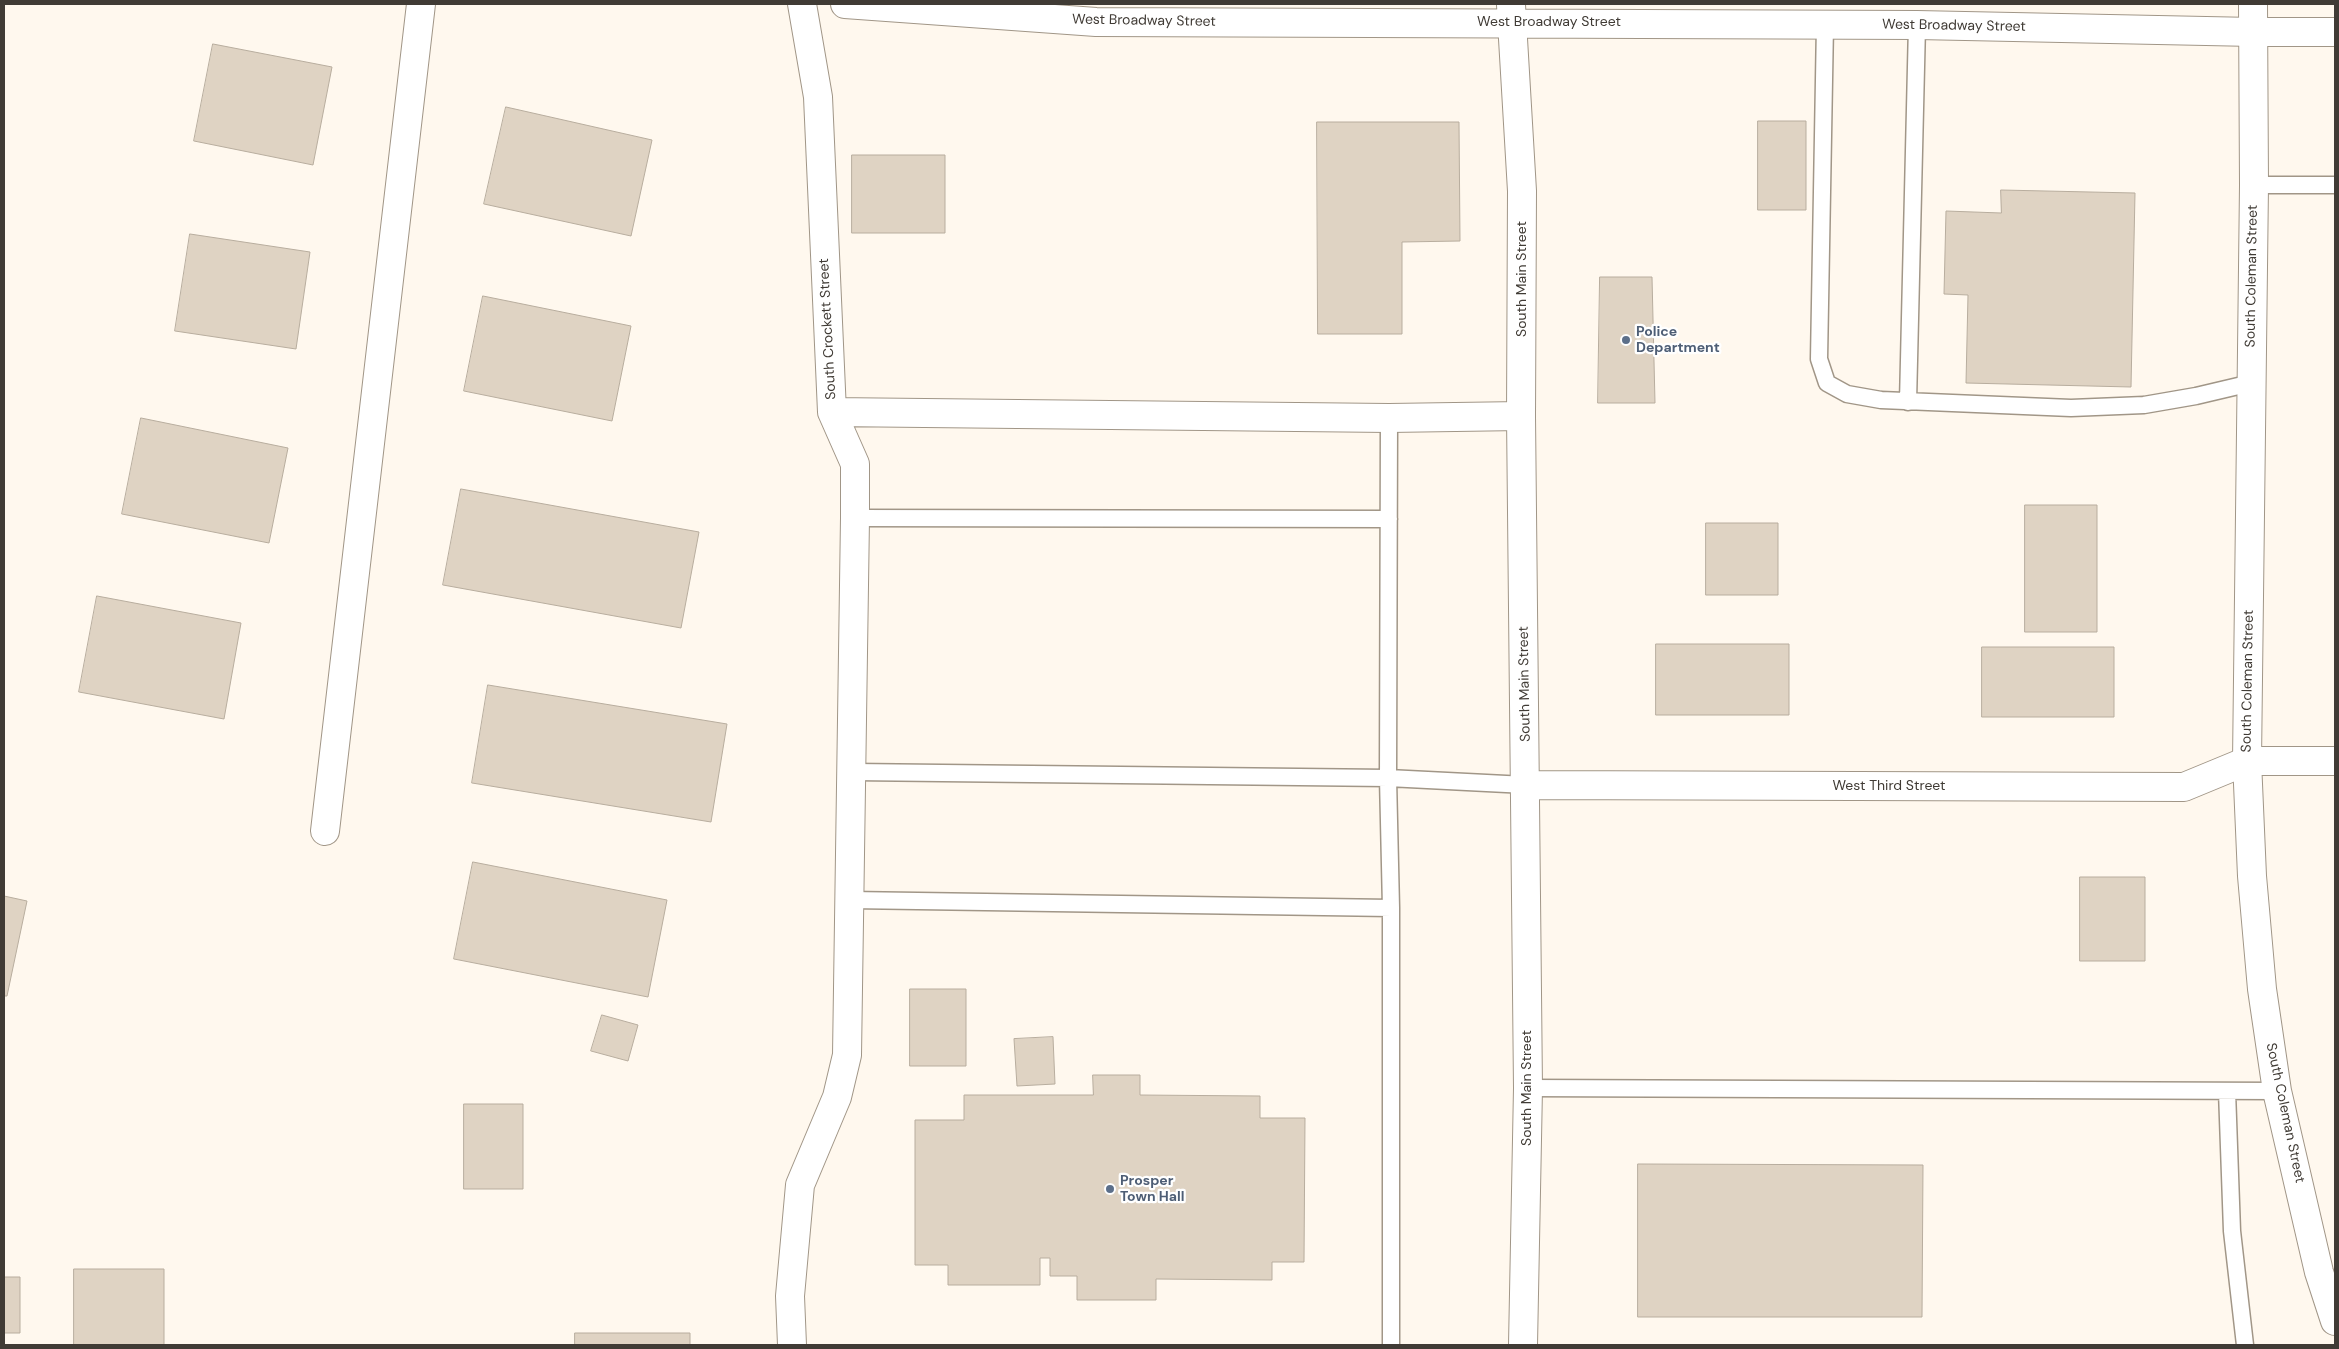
<!DOCTYPE html>
<style>
body{margin:0}
#map{position:relative;width:2339px;height:1349px;overflow:hidden;background:#fff8ee;font-family:"DM Sans",sans-serif}
canvas{display:block}
.frame{position:absolute;inset:0;border:5px solid #403b35;pointer-events:none}
</style>
<div id="map">
<canvas width="2339" height="1349"></canvas>
<div class="frame"></div>
</div>
<script>
const context = document.querySelector('canvas').getContext('2d');
context.lineJoin = 'round';
function fill(path, color) { context.fillStyle = color; context.fill(path, 'evenodd'); }
function trace(path, color, width, dash) { context.strokeStyle = color; context.lineWidth = width; context.lineCap = dash ? 'butt' : 'round'; context.setLineDash(dash || []); context.stroke(path); }
function drawText(font, color, halo, rows, align = 'center') {
  context.font = font + ' "DM Sans",sans-serif'; context.lineWidth = 4.5; context.setLineDash([]); context.textBaseline = 'middle'; context.strokeStyle = halo; context.fillStyle = color; for (const [text, x, y, turn = 0] of rows) {
    context.save(); context.translate(x, y); context.rotate((+turn || 0) * Math.PI / 180); context.textAlign = isNaN(turn) ? turn : align; if (halo) context.strokeText(text, 0, 0); context.fillText(text, 0, 0); context.restore();
  }
}
const building = new Path2D(`
 M213 44 332 67 313 165 194 141Z
 M506 107 652 140 631 236 484 204Z
 M1758 121H1806V210H1758Z
 M1317 122H1459L1460 241 1402 242V334H1318Z
 M852 155H945V233H852Z
 M2001 190 2135 193 2131 387 1966 383 1968 295 1944 294 1946 211 2001 213Z
 M190 234 310 252 296 349 175 331Z
 M1600 277H1652L1655 403H1598Z
 M483 296 631 326 612 421 464 391Z
 M141 418 288 448 269 543 122 514Z
 M461 489 699 532 681 628 443 585Z
 M2025 505H2097V632H2025Z
 M1706 523H1778V595H1706Z
 M97 596 241 623 224 719 79 692Z
 M1656 644H1789V715H1656Z
 M1982 647H2114V717H1982Z
 M488 685 727 724 711 822 472 783Z
 M473 862 667 900 648 997 454 959Z
 M2080 877H2145V961H2080Z
 M4 896 27 901 7 996H4Z
 M910 989H966V1066H910Z
 M602 1015 638 1025 628 1061 591 1051Z
 M1053 1037 1055 1084 1017 1086 1014 1039Z
 M1093 1075H1140V1095L1260 1096V1118H1305L1304 1262H1272V1280L1156 1279V1300H1077V1276H1050V1258H1040V1285H948V1265H915V1120H964V1095H1093Z
 M464 1104H523V1189H464Z
 M1638 1164 1923 1165 1922 1317H1638Z
 M74 1269H164V1345H74Z
 M4 1277H20V1333H4Z
 M575 1333H690V1345H575Z`);
fill(building, '#dfd3c3');
trace(building, '#b8ad9e', 1);
const service = new Path2D(`
 M1825 24 1819 359 1827 383 1847 394 1881 400 2071 408 2144 405 2196 396 2251 383
 M2254 185H2335
 M1908 402 1917 25
 M1389 418 1388 778 1526 785
 M855 518 1389 519
 M853 772 1388 778 1391 908V1345
 M850 900 1391 908
 M1528 1088 2277 1091
 M2227 1091 2232 1231 2245 1345`);
const minor = new Path2D(`
 M845 4 1096 22 1917 25 2254 32
 M1511 5 1522 191 1521 416 1528 1088 1523 1345
 M832 412 1389 418 1521 416
 M1526 785 2184 787 2247 761H2335
 M325 831 421 4
 M792 1345 790 1296 800 1185 837 1097 847 1055 855 518V464L832 412 818 97 802 4`);
const tertiary = new Path2D(`
 M2253 4 2254 185 2247 761 2252 876 2262 989 2277 1091 2319 1272 2335 1321
 M2254 32H2335`);
trace(service, '#a19687', 19);
trace(minor, '#a19687', 30);
trace(tertiary, '#a19687', 30);
trace(service, '#fff', 16);
trace(minor, '#fff', 28);
trace(tertiary, '#fff', 28);
for (const [x, y, r, color] of [
 [1626,340,5,"#5c6f8a"],
 [1110,1189,5,"#5c6f8a"]
]) { const dot = new Path2D(); dot.arc(x, y, r, 0, 2 * Math.PI); context.fillStyle = color; context.fill(dot); trace(dot, '#fff', 2); }
drawText('14px', '#403b35', '#fff', [
 ["West Broadway Street",1144,21,1],
 ["West Broadway Street",1549,22],
 ["West Broadway Street",1954,26,1],
 ["South Coleman Street",2252,276,-89],
 ["South Main Street",1522,279,-90],
 ["South Crockett Street",828,329,-93],
 ["South Coleman Street",2248,681,-89],
 ["South Main Street",1525,684,-91],
 ["West Third Street",1889,786],
 ["South Main Street",1527,1088,-90],
 ["South Coleman Street",2285,1113,78]
]);
drawText('bold 14px', '#4e5e75', '#fff', [
 ["Police",1636,332],
 ["Department",1636,348],
 ["Prosper",1120,1181],
 ["Town Hall",1120,1197]
], 'left');
</script>
